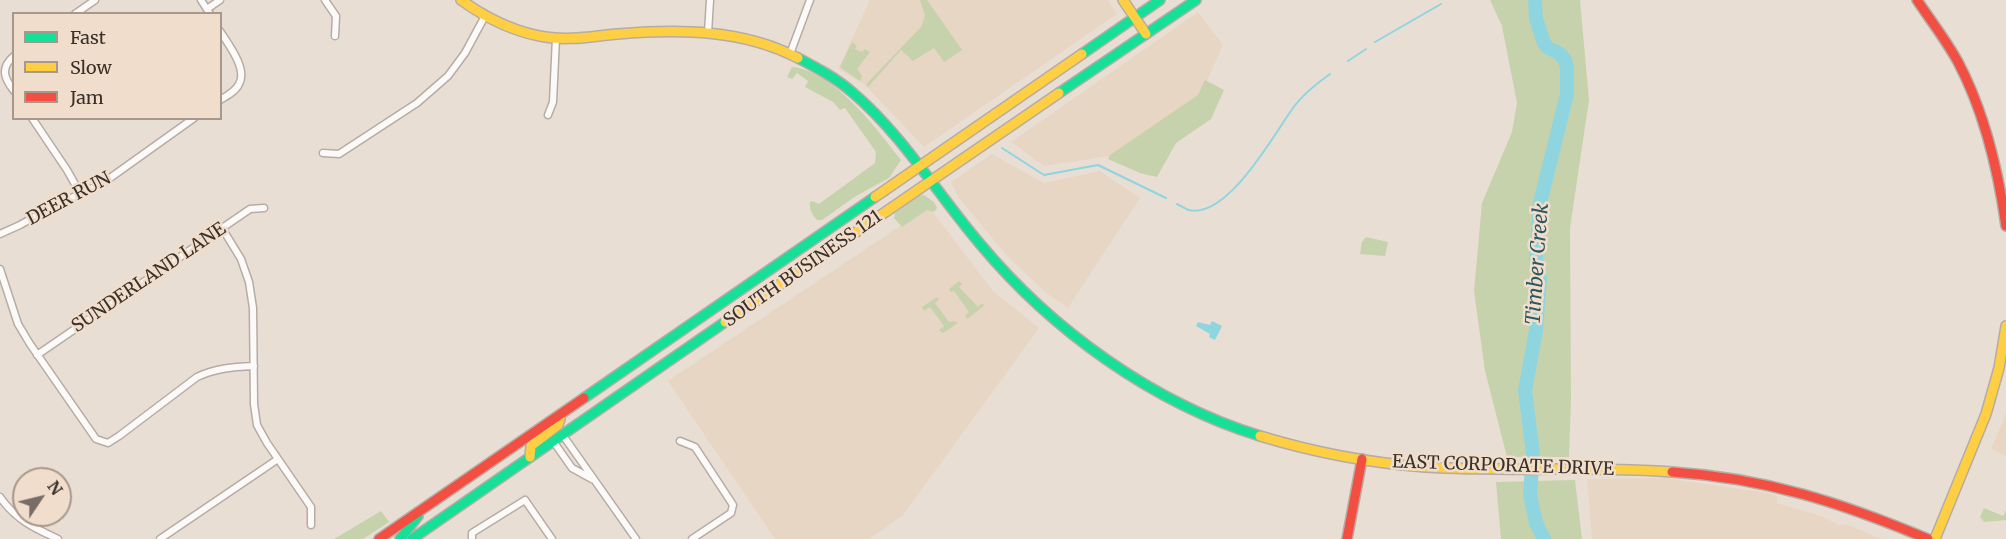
<!DOCTYPE html>
<style>
body{margin:0}
#map{position:relative;width:2006px;height:539px;overflow:hidden;background:#e9ded4;font-family:Merriweather,serif}
canvas{display:block}
.legend{position:absolute;left:12px;top:12px;width:210px;height:108px;box-sizing:border-box;background:#f1ddcc;border:2px solid #a7988b;margin:0;padding:8px 10px;list-style:none;font-size:18px;color:#38312a}
.legend li{display:flex;align-items:center;gap:12px;height:30px}
.legend b{width:30px;border:2px solid #a7988b}
.north{position:absolute;left:12px;top:467px;width:60px;height:60px;box-sizing:border-box;background:#f1ddcc;border:2px solid #a7988b;border-radius:50%;rotate:55deg;font-size:16px;font-weight:700;line-height:24px;text-align:center;color:#38312a}
.north::after{content:'';display:block;margin:auto;width:21px;height:27px;background:#766e66;clip-path:polygon(50% 0,100% 100%,50% 72%,0 100%)}
</style>
<div id="map">
<canvas width="2006" height="539"></canvas>
<ul class="legend">
<li><b style="height:8px;background:#16e098"></b>Fast</li>
<li><b style="height:8px;background:#ffcf43"></b>Slow</li>
<li><b style="height:8px;background:#f24e42"></b>Jam</li>
</ul>
<div class="north">N</div>
</div>
<script>
const context = document.querySelector('canvas').getContext('2d');
context.lineJoin = 'round';
function fill(path, color) { context.fillStyle = color; context.fill(path, 'evenodd'); }
function trace(path, color, width, dash) { context.strokeStyle = color; context.lineWidth = width; context.lineCap = dash ? 'butt' : 'round'; context.setLineDash(dash || []); context.stroke(path); }
function drawText(font, color, halo, rows, align = 'center') {
  context.font = font + ' Merriweather,serif'; context.lineWidth = 5; context.setLineDash([]); context.textBaseline = 'middle'; context.strokeStyle = halo; context.fillStyle = color; for (const [text, x, y, turn = 0] of rows) {
    context.save(); context.translate(x, y); context.rotate((+turn || 0) * Math.PI / 180); context.textAlign = isNaN(turn) ? turn : align; if (halo) context.strokeText(text, 0, 0); context.fillText(text, 0, 0); context.restore();
  }
}
fill(new Path2D(`
 M870 0H1108L1117 14 924 147 865 85 838 69Z
 M1198 12 1223 45 1201 94 1110 156 1044 166 1011 142Z
 M992 154 1044 183 1100 171 1140 198 1068 308 1045 292 1007 256 958 197 951 182Z
 M929 207 993 291 1039 328 903 515 869 539H775L668 381Z
 M2006 414V456L1991 449Z
 M1665 478 1768 493 1777 496V503L1821 516 1839 525 1846 524 1882 539H1592L1587 479Z`), '#e8d6c5');
fill(new Path2D(`
 M920 0H927L962 50 944 62 934 48 913 61 901 50 868 87 866 85 871 79 921 27 925 16Z
 M1490 0H1580L1589 100 1570 228 1571 400 1569 457H1507L1485 371 1474 291 1482 203 1512 132 1517 103 1502 26Z
 M852 42 857 46 855 49 862 52 865 49 870 52 857 69 862 76 860 81 840 67Z
 M792 67C834 71 877 129 901 160L889 178 856 196 822 220H817C812 214 809 209 810 202L812 201 819 204 875 163 876 152 845 108 840 110 833 102 805 87 808 81 797 73 792 79 787 77Z
 M1205 80 1224 90 1211 119 1176 143 1157 177 1140 173 1108 159 1110 155 1198 95Z
 M924 195 934 202 937 208 934 212 927 210 902 227 894 218 895 213 918 196Z
 M1366 237 1388 242 1385 256 1360 254 1362 242Z
 M959 281 962 284 959 287 978 307 981 304 985 305 967 319 965 316 969 312 954 291 951 292 949 289Z
 M937 297 939 300 935 303 949 322 954 321 958 323 943 333 939 330 944 326 930 307 924 311 922 307Z
 M1575 480 1582 539H1501L1496 482Z
 M1984 508 2003 516 2006 511V520L1984 522 1980 517Z
 M381 511 389 522 363 539H334Z`), '#c6d2ab');
fill(new Path2D(`
 M1212 321 1222 326 1215 340 1209 337 1210 334 1196 326 1198 322 1210 325Z`), '#8fd5df');
trace(new Path2D(`
 M1375 42 1441 4
 M1348 61 1366 49
 M1002 148 1044 175 1098 165 1166 198
 M1177 204C1181 206 1185 209 1189 210 1228 219 1274 134 1293 108 1303 94 1316 84 1330 74`), '#8fd5df', 2);
trace(new Path2D(`
 M1535 0 1536 19 1544 43 1548 48 1559 53 1565 60 1567 68V94L1540 203 1536 260 1540 279 1536 330 1525 391 1533 454 1530 495 1536 523 1544 539`), '#8fd5df', 14);
const street = new Path2D(`
 M201 0 210 14
 M325 0 336 16 335 36
 M207 9 220 0
 M75 14 95 0
 M220 31C228 44 248 69 239 84 236 91 227 96 220 100
 M708 33 710 0
 M790 54 810 0
 M14 56C0 68 4 78 14 91
 M548 115 553 102 556 38
 M32 118 67 170 80 193
 M323 153 339 154 417 103 448 76 465 53 485 16
 M222 228 241 259 249 282 253 308 254 404 257 425 267 443 311 507V525
 M0 234 20 225 50 208 103 183 194 118
 M0 269 18 324 30 344 96 439 108 443 119 436 197 377C216 368 233 367 254 366
 M37 355 250 209 264 208
 M562 434 636 539
 M553 441 572 468 592 479
 M680 441 695 447 733 505 731 513 692 539
 M0 497C15 519 34 528 58 539
 M160 539 278 459
 M472 539V533L525 500 552 539`);
const fast = new Path2D(`
 M1082 54 1160 0
 M798 58C817 68 836 78 852 92 903 135 938 195 981 245 1052 330 1153 403 1260 436
 M1059 93 1196 0
 M584 398 875 197
 M400 539 418 516
 M412 539 725 322`);
const slow = new Path2D(`
 M461 0C486 18 514 32 545 37 570 41 593 36 618 34 679 29 742 29 798 58
 M1123 0 1146 34
 M875 197 1082 54
 M725 322 1059 93
 M1260 436C1313 452 1369 463 1425 467 1507 472 1590 466 1672 472
 M530 457 531 446 558 425 560 419 558 416
 M1935 539 1986 414 1999 368 2006 326`);
const jam = new Path2D(`
 M1917 0C1931 21 1946 40 1958 62 1985 113 1998 169 2006 226
 M1672 472C1766 478 1842 503 1928 539
 M379 539 584 398
 M1347 539 1362 459`);
trace(street, '#b5aca5', 9);
trace(fast, '#b5aca5', 12);
trace(slow, '#b5aca5', 12);
trace(jam, '#b5aca5', 12);
trace(street, '#fcfaf9', 6);
trace(fast, '#16e098', 9);
trace(slow, '#ffcf43', 9);
trace(jam, '#f24e42', 9);
drawText('18px', '#38312a', '#f1ddcc', [
 ["DEER RUN",69,199,-28],
 ["SOUTH BUSINESS 121",803,269,-35],
 ["SUNDERLAND LANE",149,278,-34],
 ["EAST CORPORATE DRIVE",1503,466,2]
]);
drawText('italic 20px', '#2a5860', '#f1ddcc', [
 ["Timber Creek",1538,264,-86]
]);
</script>
